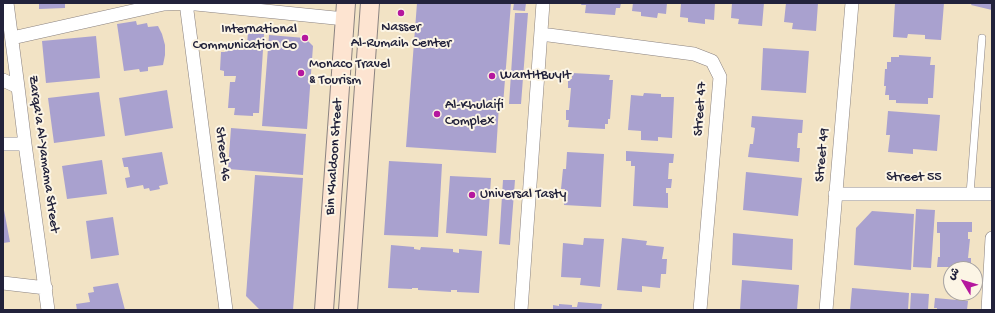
<!DOCTYPE html>
<meta charset="utf-8">
<style>
body{margin:0}
#map{position:relative;width:995px;height:313px;overflow:hidden;background:#f2e3c5;font-family:"Gochi Hand","Playpen Sans Arabic",sans-serif}
canvas{display:block}
.frame{position:absolute;inset:0;border:4px solid #22223b;pointer-events:none}
.north{position:absolute;left:943px;top:261px;width:40px;height:40px;box-sizing:border-box;background:#fcf5e5;border:1px solid #a5a1a1;border-radius:50%;rotate:308deg;font-size:11px;font-weight:700;line-height:16px;text-align:center;color:#22223b}
.north::after{content:'';display:block;margin:auto;width:14px;height:18px;background:#b5179e;clip-path:polygon(50% 0,100% 100%,50% 72%,0 100%)}
</style>
<div id="map">
<canvas width="995" height="313"></canvas>
<div class="frame"></div>
<div class="north">ش</div>
</div>
<script>
const context = document.querySelector('canvas').getContext('2d');
context.lineJoin = 'round';
function fill(path, color) { context.fillStyle = color; context.fill(path, 'evenodd'); }
function trace(path, color, width, dash) { context.strokeStyle = color; context.lineWidth = width; context.lineCap = dash ? 'butt' : 'round'; context.setLineDash(dash || []); context.stroke(path); }
function drawText(font, color, halo, rows, align = 'center') {
  context.font = font + ' "Gochi Hand",sans-serif'; context.lineWidth = 4; context.setLineDash([]); context.textBaseline = 'middle'; context.strokeStyle = halo; context.fillStyle = color; for (const [text, x, y, turn = 0] of rows) {
    context.save(); context.translate(x, y); context.rotate((+turn || 0) * Math.PI / 180); context.textAlign = isNaN(turn) ? turn : align; if (halo) context.strokeText(text, 0, 0); context.fillText(text, 0, 0); context.restore();
  }
}
fill(new Path2D(`
 M39 3H65V8L39 9Z
 M417 3H511L503 105H499L496 153 406 147Z
 M514 3H526L525 11 513 10Z
 M582 3H621L620 8H616L615 15 585 13 586 5H581Z
 M633 3H667L666 14 658 13 657 18 641 16V12L632 11Z
 M681 3H715L714 20 705 19V24L688 22V18L680 17Z
 M732 3H764L762 26 738 24 739 19 731 18Z
 M786 3H818L816 31 792 29 793 23 784 22Z
 M895 3H944L941 40 925 39V35L908 34 907 38 893 37Z
 M972 3H992V10L971 5Z
 M515 13H528L521 104H509Z
 M136 21 137 25 147 23 148 27 158 26 162 34 165 45V55L163 65 148 67V71L140 72 139 69 124 71 117 24Z
 M248 33 264 34 259 113H253V116L234 115 235 108H228L230 82H235L236 76H224V71L220 70 221 52H225L226 43 247 44Z
 M269 35 305 38 313 46 307 129 262 126Z
 M96 36 100 78 46 83 42 41Z
 M763 48 809 51 806 93 761 90Z
 M899 55 931 57 930 65H935L933 98H928V104L896 103V100H889V95H885L886 86H884L885 69H887V62H891V57H899Z
 M572 73 610 75 609 80H613L610 119H608V124H605V129L568 127 569 120H566V110H569L571 88H568V79H572Z
 M167 90 173 128 125 136 119 98Z
 M99 92 105 136 54 143 48 98Z
 M644 93 661 94V97H674L672 138 658 137V141L641 140V131L628 130 631 95 643 96Z
 M888 111 940 115 937 151 913 149V154L888 152 890 135H886Z
 M752 116 803 120 802 133H798L797 148H800L799 162 748 157 750 144H753L755 128 751 127Z
 M231 128 306 134 303 175 228 169Z
 M626 151 674 154 673 163H669L668 179H672L671 188H666V193H668V208L633 206 635 166H631V161H626Z
 M162 152 168 184 159 186 160 189 150 191 149 188 144 189 143 185 127 188 125 178 130 177 128 167H124L122 158Z
 M567 152 604 154 601 207 564 205 565 189H561L563 169H566Z
 M102 160 107 194 67 199 62 166Z
 M389 161 442 164 438 237 384 235Z
 M746 172 802 178 798 216 743 210Z
 M255 175 303 178 293 310 259 309 246 296Z
 M450 176 491 178 487 236 446 233Z
 M503 180H515L510 245 499 244Z
 M916 209 935 210 931 268 913 267Z
 M3 210H4L10 242 3 243Z
 M872 211 914 214 911 270 854 265 856 228Z
 M113 217 119 255 91 259 86 221Z
 M937 222H972V232H968V239H970L968 258H971V267H937L938 257H940V233H937Z
 M733 233 793 239 792 270 732 265Z
 M584 238 604 239 600 287 580 285 581 278 561 277 563 243 583 245Z
 M622 238 647 241 646 245 664 247 662 259H667L666 274H661L660 288 642 286V292L617 290Z
 M391 245 414 247V249L420 250 421 247 453 249V252L459 253V249L482 251 479 293 457 292V290H451V292L418 290V288H412V289L388 288Z
 M742 280 799 285 797 310H740Z
 M118 283 125 310H77L76 304 90 302 88 293 94 292 93 287Z
 M852 288 909 293 908 310H850Z
 M911 293 929 294 928 310H910Z
 M935 298 968 301 967 310H937V308H934Z
 M578 302 602 304 601 310H553V305L559 306V304L572 305V307H577Z`), '#a9a1cf');
const lane = new Path2D(`
 M970 194 982 38`);
const street = new Path2D(`
 M7 3 18 87 25 144 48 310
 M186 3 226 310
 M541 34 694 54 712 61 720 77 700 310
 M12 38 164 4 186 3 345 19
 M3 80 18 87
 M3 144H25
 M835 194H992
 M3 283 46 288
 M521 310 543 3
 M826 310 852 3
 M988 310 992 238`);
const secondary = new Path2D(`
 M324 310 346 3
 M348 310 370 3`);
trace(lane, '#8a8280', 8);
trace(street, '#8a8280', 14);
trace(secondary, '#8a8280', 20);
trace(lane, '#fff', 7);
trace(street, '#fff', 13);
trace(secondary, '#fde4d1', 18);
for (const [x, y, r, color] of [
 [401,13,4,"#b5179e"],
 [305,38,4,"#b5179e"],
 [301,73,4,"#b5179e"],
 [492,76,4,"#b5179e"],
 [437,114,4,"#b5179e"],
 [472,195,4,"#b5179e"]
]) { const dot = new Path2D(); dot.arc(x, y, r, 0, 2 * Math.PI); context.fillStyle = color; context.fill(dot); trace(dot, '#fcf5e5', 1.5); }
drawText('14px', '#22223b', '#fcf5e5', [
 ["Nasser",401,28,"center"],
 ["Al-Rumaih Center",401,44,"center"],
 ["International",297,30,"right"],
 ["Communication Co",297,46,"right"],
 ["Monaco Travel",309,65],
 ["& Tourism",309,81],
 ["WantItBuyIt",500,76],
 ["Al-Khulaifi",445,106],
 ["Complex",445,122],
 ["Universal Tasty",480,195]
], 'left');
drawText('14px', '#22223b', '#fcf5e5', [
 ["Street 47",701,109,-86],
 ["Zarqa'a Al-Yamama Street",43,154,82],
 ["Street 46",222,154,83],
 ["Street 49",823,155,-85],
 ["Bin Khaldoon Street",335,157,-86],
 ["Street 55",914,178]
]);
</script>
